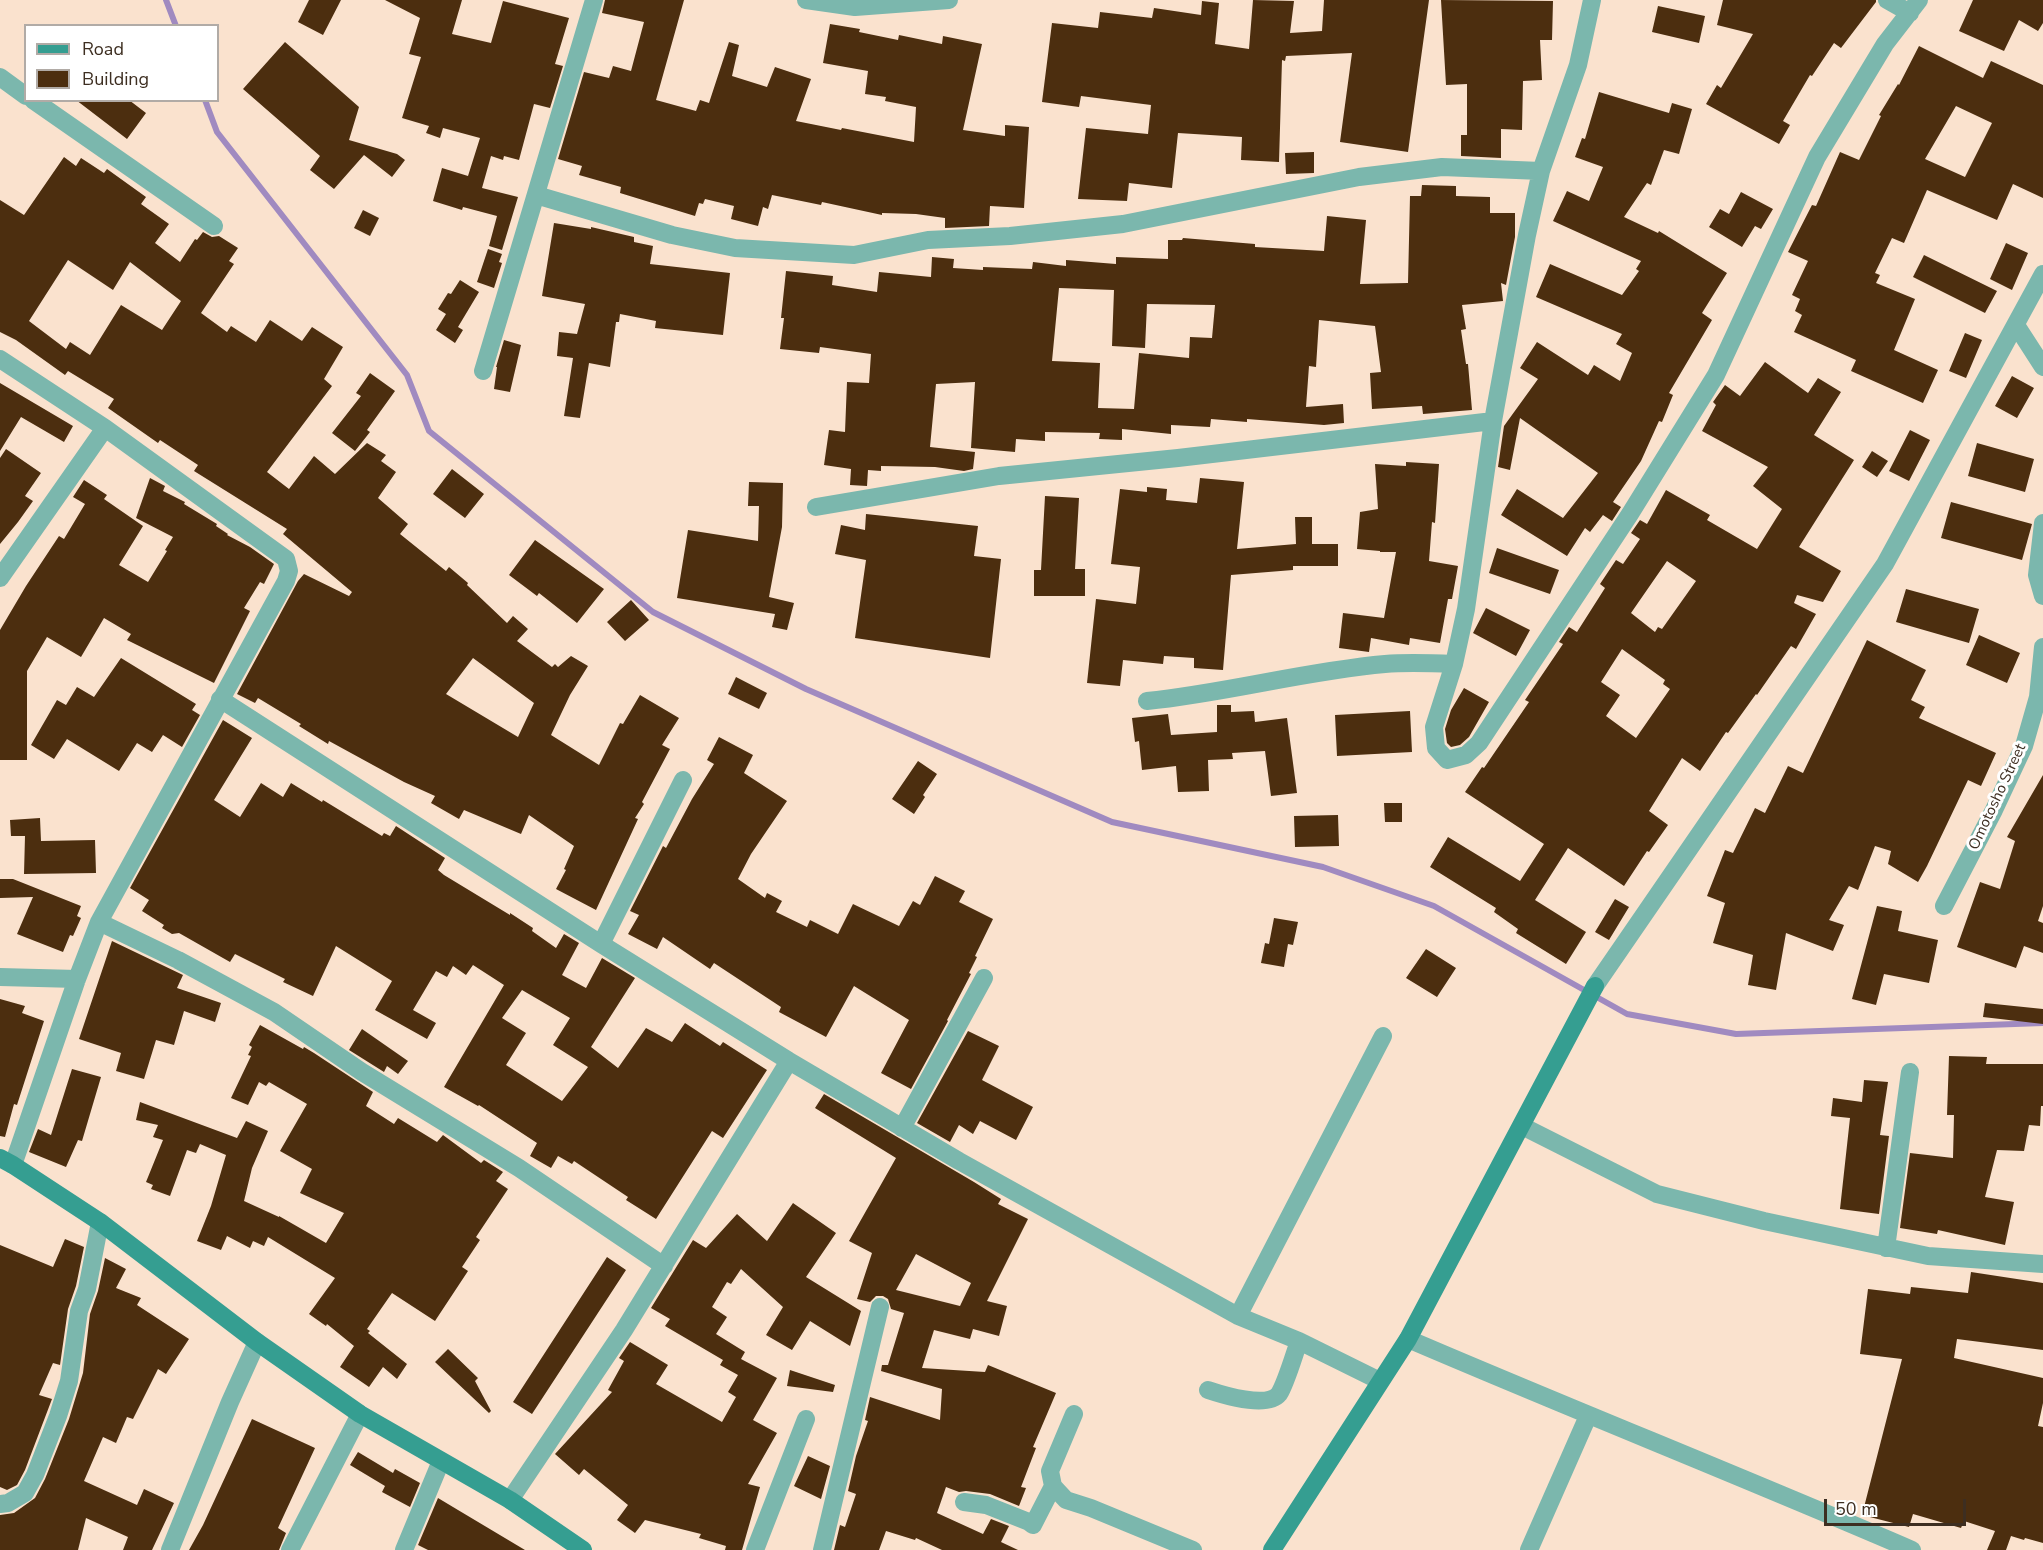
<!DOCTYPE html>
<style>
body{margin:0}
#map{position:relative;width:2043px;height:1550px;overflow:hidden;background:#fae2ce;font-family:"Nunito Sans",sans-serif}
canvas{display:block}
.legend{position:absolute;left:24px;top:24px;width:195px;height:78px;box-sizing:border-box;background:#fff;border:2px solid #b1aba6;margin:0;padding:8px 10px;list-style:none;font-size:18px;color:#3d2e21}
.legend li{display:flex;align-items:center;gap:12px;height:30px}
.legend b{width:30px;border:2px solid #b1aba6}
.scale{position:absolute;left:1824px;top:1499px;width:142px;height:27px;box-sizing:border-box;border:3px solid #3d2e21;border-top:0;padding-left:8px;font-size:18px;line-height:21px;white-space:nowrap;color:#3d2e21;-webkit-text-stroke:4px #fff;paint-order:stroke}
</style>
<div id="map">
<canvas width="2043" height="1550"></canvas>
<ul class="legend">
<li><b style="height:8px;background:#359e91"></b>Road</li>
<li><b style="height:16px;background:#4c2e0f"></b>Building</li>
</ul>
<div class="scale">50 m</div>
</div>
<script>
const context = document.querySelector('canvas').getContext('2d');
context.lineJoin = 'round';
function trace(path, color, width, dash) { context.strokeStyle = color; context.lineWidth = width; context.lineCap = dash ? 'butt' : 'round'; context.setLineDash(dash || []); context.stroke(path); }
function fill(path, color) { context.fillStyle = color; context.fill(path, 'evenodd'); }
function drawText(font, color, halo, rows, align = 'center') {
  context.font = font + ' "Nunito Sans",sans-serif'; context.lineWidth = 6; context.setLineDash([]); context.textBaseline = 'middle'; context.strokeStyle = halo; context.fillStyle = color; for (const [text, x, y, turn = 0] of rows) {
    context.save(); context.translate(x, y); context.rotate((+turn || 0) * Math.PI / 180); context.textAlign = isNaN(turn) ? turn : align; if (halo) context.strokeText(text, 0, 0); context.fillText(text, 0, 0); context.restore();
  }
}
trace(new Path2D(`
 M166 0 176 26
 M205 100 217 132 407 375 429 431 653 612 806 689 1112 822 1323 867 1434 906 1627 1014 1736 1034 2043 1023`), '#a08ac0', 6);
fill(new Path2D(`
 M309 0H341L323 35 298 22Z
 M385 0H462L452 34 491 43 503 1 569 18 555 64 563 66 550 108 534 104 519 160 504 156 503 160 491 156 482 188 518 197 502 250 489 246 497 216 463 207 462 210 433 201 442 168 468 176 480 138 443 128 440 138 426 133 429 126 402 118 421 57 409 54 420 18Z
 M605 0H684L656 100 696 111 700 100 709 103 729 42 739 45 732 76 767 87 775 67 811 79 796 121 841 130 842 128 914 142 916 107 885 101 886 97 865 94 868 71 823 63 830 24 860 29 859 32 898 40 899 35 942 44 943 36 982 44 963 130 1005 136V125L1029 127 1024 208 990 206 989 226 945 228V218L916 214 882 213V215L822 202 821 205 772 195 768 209 763 207 758 226 731 219 734 206 705 199 703 204 699 203 695 216 620 193 621 187 579 175 582 166 558 159 584 72 609 78 613 66 631 71 644 22 602 13Z
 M1253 0 1294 1 1290 33 1322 31 1324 0H1429L1408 152 1340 142 1352 53 1286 56 1285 61 1282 60 1279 162 1241 160 1242 137 1178 133 1172 188 1129 183 1127 201 1078 199 1086 128 1148 134 1151 105 1081 96 1079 107 1042 102 1052 23 1098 28 1100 12 1152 18 1154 8 1201 15 1202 1 1219 3 1215 44 1249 49Z
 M1441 0 1553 1 1552 40H1540L1542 80 1523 81 1522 130 1501 129V158L1461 156V135H1467V84L1446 85Z
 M1723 0H1876V2L1841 48 1834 43 1812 76 1810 75 1783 121 1790 125 1779 144 1706 104 1717 85 1721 88 1753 34 1717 25Z
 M1973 0H2043V23L2038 31 2019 20 2004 51 1959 31Z
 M1658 6 1705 16 1699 43 1652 32Z
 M285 42 359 107 349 140 397 154 405 160 392 177 364 155 334 189 310 170 320 156 243 89Z
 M1919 46 1983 78 1991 61 2043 85V198L2013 184 1997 220 1927 190 1904 243 1892 238 1875 273 1880 275 1876 283 1915 299 1894 350 1938 370 1923 403 1851 371 1856 360 1794 332 1802 315 1795 311 1800 299 1792 295 1808 261 1788 252 1812 205 1816 206 1840 152 1859 160 1881 116 1879 115 1898 84 1899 85ZM1956 106 1992 123 1965 177 1925 159Z
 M1599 92 1669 113 1672 103 1692 109 1679 154 1664 150 1651 185 1647 183 1624 217 1658 233 1659 231 1727 273 1702 313 1712 320 1669 393 1673 395 1662 422 1659 421 1641 461 1613 502 1621 507 1612 521 1603 515 1590 532 1585 528 1567 556 1501 515 1517 489 1563 518 1598 473 1520 418 1510 470 1498 467 1504 426 1538 379 1520 368 1537 342 1588 375 1594 365 1620 381 1632 353 1616 344 1622 334 1536 297 1550 264 1622 295 1639 271 1636 269 1641 261 1553 221 1567 191 1589 201 1603 167 1575 157 1582 138 1585 139Z
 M76 100H129L146 113 127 139Z
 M1314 152V173L1286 174 1285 153Z
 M64 157 76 166 81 158 104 173 107 169 146 197 141 204 169 224 155 243 180 262 195 239 197 240 203 232 212 237 219 236 238 248 229 261 234 264 201 313 227 332 231 326 256 342 270 320 302 341 312 327 343 347 324 379 332 386 267 472 289 489 314 456 335 474 367 443 386 455 381 461 396 472 378 498 408 524 400 534 446 571 449 567 468 583 467 585 507 623 513 616 528 629 517 641 552 667 555 664 558 667 571 656 588 666 570 695 551 735 599 765 620 723 623 724 640 695 679 718 662 745 670 749 642 802 644 804 635 818 638 819 596 910 556 889 566 870 564 869 574 846 529 815 521 834 464 810 459 819 431 803 435 796 404 782 329 741 328 744 299 726 301 724 258 698 255 703 237 694 298 581 304 574 349 596 352 592 283 534 287 529 194 471 198 465 160 440 158 443 108 408 114 399 68 371 65 375 16 340 0 332V200L24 215ZM68 260 113 290 130 262 181 301 162 330 121 305 90 355 70 342 66 349 29 321ZM473 658 534 703 518 737 446 694Z
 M1422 185 1456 186V196L1490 197V213H1515V237L1506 285 1501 283 1503 301 1462 305 1466 329 1461 330 1466 364H1468L1472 410 1423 414 1422 406 1372 409 1370 373 1381 372 1375 326 1319 320 1316 367 1309 366 1306 407 1343 404 1344 423 1324 425 1247 419V422L1211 419 1210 427 1171 425V434L1122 429V440L1099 439 1100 433 1045 432V441L1016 439 1015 452 971 448 975 382 936 384 930 447 975 452 973 469 964 471 935 467 881 466V471L868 470 867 486 850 485 851 469 824 465 829 430 845 432 847 382 869 383 871 354 820 347 819 353 780 349 784 318H781L786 271 833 276 832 285 877 292 879 272 931 277 932 257 954 259 953 268 983 270V267L1032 269 1033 262 1066 266V260L1116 264V257L1168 259V240H1182L1183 238 1255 244V247L1324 251 1327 216 1366 220 1360 284 1408 283 1410 196H1421ZM1059 288 1114 290 1112 346 1145 348 1147 304 1215 305 1212 338 1190 337 1189 358 1139 353 1134 409 1098 408 1100 363 1052 361Z
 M1741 192 1773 209 1761 229 1755 226 1742 247 1709 227 1720 209 1729 214Z
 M363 210 379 218 370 236 354 228Z
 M554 223 591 229V227L634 237V242L653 246 650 264 730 273 723 335 655 328 656 321 620 314 619 322H616L610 367 589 363 580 418 564 416 573 358 557 356 559 332 577 334 585 304 542 296Z
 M2006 243 2028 253 2012 290 1990 279Z
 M488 249 502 254 499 262 502 263 494 288 477 282Z
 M1924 255 1997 291 1985 313 1913 277Z
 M460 280 479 292 458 327 463 330 455 343 436 330 446 314 438 309 448 293 451 294Z
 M1965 333 1982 340 1966 378 1949 371Z
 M504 340 521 345 510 392 494 389 497 367H496Z
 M1765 362 1808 393 1818 378 1841 392 1814 435 1854 460 1799 547 1841 571 1823 602 1797 595 1794 603 1816 614 1796 649 1791 646 1757 695 1756 694 1728 733 1726 732 1700 771 1682 758 1649 811 1668 825 1649 852 1647 851 1624 886 1568 848 1535 900 1586 932 1566 964 1516 933 1518 929 1494 912 1496 908 1430 867 1448 837 1520 881 1544 844 1465 792 1482 767 1484 768 1529 702 1525 700 1563 644 1559 642 1569 627 1577 632 1605 588 1600 584 1616 560 1623 564 1640 539 1631 533 1640 520 1647 524 1666 490 1710 515 1707 520 1757 549 1782 509 1753 486 1768 467 1702 431 1716 405 1713 402 1725 385 1740 396ZM1667 561 1696 581 1662 629 1658 627 1655 632 1631 613ZM1622 649 1665 680 1663 684 1670 689 1636 738 1606 716 1620 695 1601 682Z
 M370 373 395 391 367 430 370 432 355 451 332 433 361 396 356 393Z
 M2012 376 2034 388 2017 418 1995 406Z
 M0 383 73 426 64 442 21 417 0 451Z
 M1910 430 1930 440 1909 481 1889 471Z
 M1977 443 2034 459 2025 492 1968 476Z
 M6 449 41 473 25 496 33 501 18 522 0 544V458Z
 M1872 451 1888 461 1877 477 1862 467Z
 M1406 462 1439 464 1435 523 1432 522 1429 561 1458 566 1452 599H1448L1440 643 1410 638 1409 645 1371 638 1369 652 1339 648 1343 613 1384 618 1396 552H1380V551L1357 549 1360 512 1378 509 1375 464 1406 466Z
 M452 469 484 494 465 518 433 494Z
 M150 478 165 486 163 491 185 502 184 504 217 524 216 526 228 534 227 535 250 547 274 564 264 584 260 582 244 608 250 611 214 683 127 640 131 634 104 618 81 657 47 637 27 671V760H0V630L26 586 59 536 64 539 85 504 73 497 84 480 107 495 104 499 143 526 119 565 148 582 167 551 165 550 173 537 136 518Z
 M1200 478 1244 482 1237 549 1296 544 1295 517H1312V544H1338V566H1293V570L1231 575 1223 670 1194 668V658L1164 656 1163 664 1123 660 1120 686 1087 683 1096 599 1136 604 1140 567 1111 564 1120 489 1147 492V487L1167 489 1166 500 1197 503Z
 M749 482 783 483 782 527 769 597 794 603 787 630 772 627 775 614 677 598 688 530 758 541 759 506H748Z
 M1045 496 1079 498 1075 569H1085V596H1034V570H1041Z
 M1951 502 2032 524 2022 560 1941 538Z
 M866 514 978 526 974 556 1001 559 990 658 855 638 866 560 835 554 841 525 865 530Z
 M535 540 604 589 577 623 539 593 537 596 509 575Z
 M1497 548 1559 570 1550 594 1489 573Z
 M1906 589 1979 609 1969 643 1896 622Z
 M631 600 649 620 625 641 607 622Z
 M1486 608 1530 630 1516 656 1473 633Z
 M1979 635 2020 653 2007 683 1966 665Z
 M1867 640 1926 670 1911 700 1925 707 1919 718 1996 753 1981 786 1968 780 1927 866 1918 882 1888 864 1891 851 1875 846 1858 890 1849 886 1829 920 1844 925 1833 951 1786 933 1776 990 1748 985 1753 955 1713 943 1725 903 1707 896 1725 850 1733 853 1755 808 1765 813 1788 766 1803 773Z
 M121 658 196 704 192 710 200 715 182 747 163 735 152 752 137 743 119 771 67 739 54 759 31 745 57 700 66 705 77 687 94 697Z
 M736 677 767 693 759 709 728 694Z
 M1464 688 1489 702 1469 737 1460 745 1451 747 1447 743 1445 729 1451 710Z
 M1217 705H1231V712L1254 711 1255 722 1287 718 1297 793 1271 796 1265 751 1232 753 1233 759 1208 760 1209 791 1178 792 1176 766 1142 770 1139 741 1135 742 1132 718 1168 714 1171 735 1217 732Z
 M1410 711 1412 752 1337 756 1335 715Z
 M223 720 252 738 214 800 240 817 261 783 283 797 291 783 322 802 323 800 382 836 384 833 390 836 396 826 445 858 438 870 444 875 510 915V913L533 928 532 931 556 948 564 934 579 943 562 975 586 988 602 958 635 978 591 1047 618 1068 646 1028 672 1042 685 1023 720 1046 723 1042 767 1070 723 1138 712 1131 656 1219 626 1200 628 1197 574 1161 572 1164 558 1156 551 1168 530 1156 537 1143 479 1105 478 1106 444 1087 504 985 473 965 466 975 453 966 447 977 436 971 413 1010 436 1023 427 1039 375 1010 392 981 336 946 313 996 283 982 285 979 235 954 230 962 179 933 172 934 162 928 164 925 142 911 149 900 130 888ZM522 990 570 1018 553 1045 588 1067 562 1101 506 1065 526 1033 502 1018Z
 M719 737 753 755 744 773 787 801 751 854 738 879 765 898 767 893 782 901 776 912 807 927 810 920 838 934 853 904 899 926 913 901 920 905 935 876 965 891 959 902 993 919 975 956 977 957 969 973 971 974 947 1020 948 1021 911 1089 881 1073 909 1020 854 986 826 1037 779 1012 781 1007 714 963 710 969 663 937 657 949 628 934 639 915 630 911 663 846 666 848 692 799 714 764 707 760Z
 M918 761 937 774 923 795 925 797 914 814 892 799Z
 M2043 775V906L2038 921 2043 923V953L2024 946 2016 968 1957 947 1980 882 2000 889 2015 841 2007 837Z
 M1384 803H1402V822H1385Z
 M1338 815 1339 846 1295 847 1294 816Z
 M40 818 41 841 95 840 96 873 24 874 25 836H11L10 820Z
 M0 879H13L81 906 77 916 81 918 73 936 70 935 63 952 17 934 33 897 0 898Z
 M1615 899 1629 907 1609 940 1595 932Z
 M1877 906 1902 911 1898 931 1938 940 1929 983 1884 974 1876 1005 1852 999Z
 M1274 918 1298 922 1293 945 1288 944 1284 967 1261 963 1265 943 1269 944Z
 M112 941 183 975 177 988 221 1003 215 1022 184 1011 174 1045 156 1040 144 1079 116 1071 121 1053 79 1039Z
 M1426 949 1456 968 1437 997 1406 978Z
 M0 999 25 1006 22 1013 44 1021 17 1105 14 1104 5 1137 0 1136Z
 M1985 1003 2043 1009V1024L1983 1017Z
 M260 1025 303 1049 304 1047 314 1053 373 1092 366 1106 394 1124 398 1118 437 1142 443 1135 481 1163 484 1160 503 1172 496 1181 508 1189 476 1237 480 1240 462 1267 468 1271 435 1321 392 1293 367 1329 370 1331 368 1333 407 1364 397 1379 383 1367 369 1387 340 1367 354 1346 327 1324 326 1326 309 1314 335 1278 268 1237 264 1246 253 1241 250 1248 227 1236 221 1250 197 1241 211 1206 226 1155 200 1144 196 1153 187 1150 170 1196 151 1189 153 1185 146 1182 163 1140 153 1137 158 1125 136 1120 140 1102 237 1138 246 1121 268 1131 252 1168 244 1201 279 1217V1216L326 1243 344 1213 300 1193 312 1169 280 1151 307 1104 269 1082 266 1086 259 1082 248 1105 231 1098 251 1056 248 1055 252 1047 249 1045Z
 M362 1029 408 1061 398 1074 387 1066 384 1072 349 1050Z
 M968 1031 999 1046 982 1080 1033 1107 1016 1140 980 1121 973 1134 959 1125 950 1142 917 1123Z
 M1949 1056 1987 1057 1986 1064H2043V1106H2041L2040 1126 2029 1125 2024 1151 1997 1150 1985 1197 2014 1202 2005 1245 1938 1230 1937 1234 1900 1228 1910 1153 1953 1158 1954 1115H1947Z
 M72 1069 101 1077 82 1141 78 1140 66 1167 29 1152 38 1129 51 1135Z
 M1864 1080 1888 1082 1880 1135 1889 1136 1879 1214 1840 1209 1850 1118 1831 1116 1833 1098 1862 1102Z
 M824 1094 974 1182 1001 1199 998 1204 1028 1219 987 1301 1007 1306 999 1336 973 1329 970 1339 934 1330 922 1368 985 1372 988 1365 1056 1393 1033 1447 1036 1448 1021 1487 1026 1488 1019 1506 990 1494 966 1491 959 1492 946 1487 937 1513 983 1534 991 1519 1009 1526 1001 1542 1018 1550H942L916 1538 915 1540 886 1531 879 1550H834L840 1525 845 1527 856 1494 848 1491 856 1456 868 1421 865 1420 870 1397 940 1420 942 1389 881 1371 882 1365H888L904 1313 891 1309 888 1299 883 1296H876L870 1302 857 1299 872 1253 849 1241 896 1158 815 1108ZM916 1254 971 1283 960 1306 896 1290Z
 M793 1203 836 1233 806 1277 861 1311 850 1346 810 1321 792 1350 766 1335 783 1307 741 1269 731 1284 727 1282 712 1307 727 1317 716 1334 745 1352 741 1359 777 1378 753 1420 777 1433 748 1484 760 1487 742 1550H725L726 1546 699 1538 701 1534 645 1520 635 1533 617 1520 628 1505 584 1469 579 1475 555 1454 612 1392 608 1390 624 1361 619 1358 630 1342 668 1365 656 1384 722 1422 736 1397 728 1392 738 1375 720 1365 723 1360 665 1326 670 1319 651 1308 693 1240 706 1248 737 1214 767 1241Z
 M65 1239 84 1247 76 1286 68 1309 60 1365 53 1363 39 1395 52 1399 25 1470 17 1485 7 1490 0 1487V1245L53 1267Z
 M607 1257 626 1270 532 1414 513 1402Z
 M105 1258 126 1269 116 1288 141 1298 137 1305 189 1339 166 1374 158 1369 133 1419 127 1417 116 1443 103 1437 84 1481 137 1505 144 1489 174 1503 152 1550H123L128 1537 86 1518 78 1550H0V1515L14 1513 35 1498 45 1479 69 1419 83 1373 90 1314 98 1291Z
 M1971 1272 2043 1283V1350L1957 1339 1954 1358 2043 1378V1403L2038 1426 2043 1427V1543L2025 1538 2024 1540 2011 1536 2006 1550H1987L1995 1531 1964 1521 1961 1528 1913 1514 1909 1527 1862 1515 1902 1359 1860 1354 1868 1289 1910 1294 1911 1287 1968 1293Z
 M448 1349 478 1378 475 1381 491 1411 489 1413 435 1362Z
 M790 1370 835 1385 833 1392 787 1386Z
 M252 1419 315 1448 278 1528 286 1533 279 1550H189L203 1525Z
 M358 1452 393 1473 395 1469 420 1483 410 1507 382 1492 385 1486 350 1465Z
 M808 1456 830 1466 821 1499 794 1486Z
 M438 1498 458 1510 525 1550H428L418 1545Z`), '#4c2e0f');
trace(new Path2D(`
 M806 0 855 7 949 0
 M1592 0 1578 65 1541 171 1527 235 1493 421 1466 609 1454 664 1434 727 1436 748 1447 760 1466 755 1479 743 1630 514 1716 375 1817 157 1885 44 1919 0
 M1887 0 1910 13
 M0 77 26 96
 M33 100 214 226
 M536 195 672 235 735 248 854 255 928 240 1010 236 1123 224 1359 177 1442 167 1541 171
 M2016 325 2043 367
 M0 359 105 428 286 559 289 571 286 581 99 922 77 979 13 1165
 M483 371 594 0
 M816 507 999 476 1178 458 1493 421
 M2043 523 2037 575 2043 596
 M0 578 105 428
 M220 699 601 944 789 1061 959 1161 1238 1316 1299 1341 1380 1381
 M1147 701C1227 693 1305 671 1385 664 1407 662 1431 663 1454 664
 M1944 906 1994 810 2024 746 2038 697 2043 647
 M99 922 178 960 274 1012 362 1072 519 1168 664 1266
 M601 944 683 780
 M0 977 77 979
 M1595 986 1885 564 2043 274
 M1522 1126 1657 1194 1764 1221 1928 1256 2043 1264
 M902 1128 984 978
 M1886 1248 1910 1072
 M1238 1316 1383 1036
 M1408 1339C1576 1411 1745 1478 1912 1550
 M1208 1390C1223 1395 1267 1409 1279 1394 1286 1383 1294 1355 1299 1341
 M1074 1414 1050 1471 1053 1486 1066 1500 1091 1508 1193 1550
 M510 1500 624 1330 789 1061
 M964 1502 986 1505 1029 1522 1033 1525 1053 1486
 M0 1504 8 1503 25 1493 35 1475 58 1416 69 1381 79 1311 87 1289 100 1222
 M170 1550 230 1402 257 1342
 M290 1550 360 1414
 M404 1550 441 1461
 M755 1550 806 1419
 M822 1550 880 1307
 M1529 1550 1588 1416`), '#7bb7ad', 18);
trace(new Path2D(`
 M0 1158 13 1165 100 1222 257 1342 360 1414 510 1500 583 1550
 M1272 1550 1408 1339 1595 986`), '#359e91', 18);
drawText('15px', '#3d2e21', '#fff', [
 ["Omotosho Street",1998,797,-65]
]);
</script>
